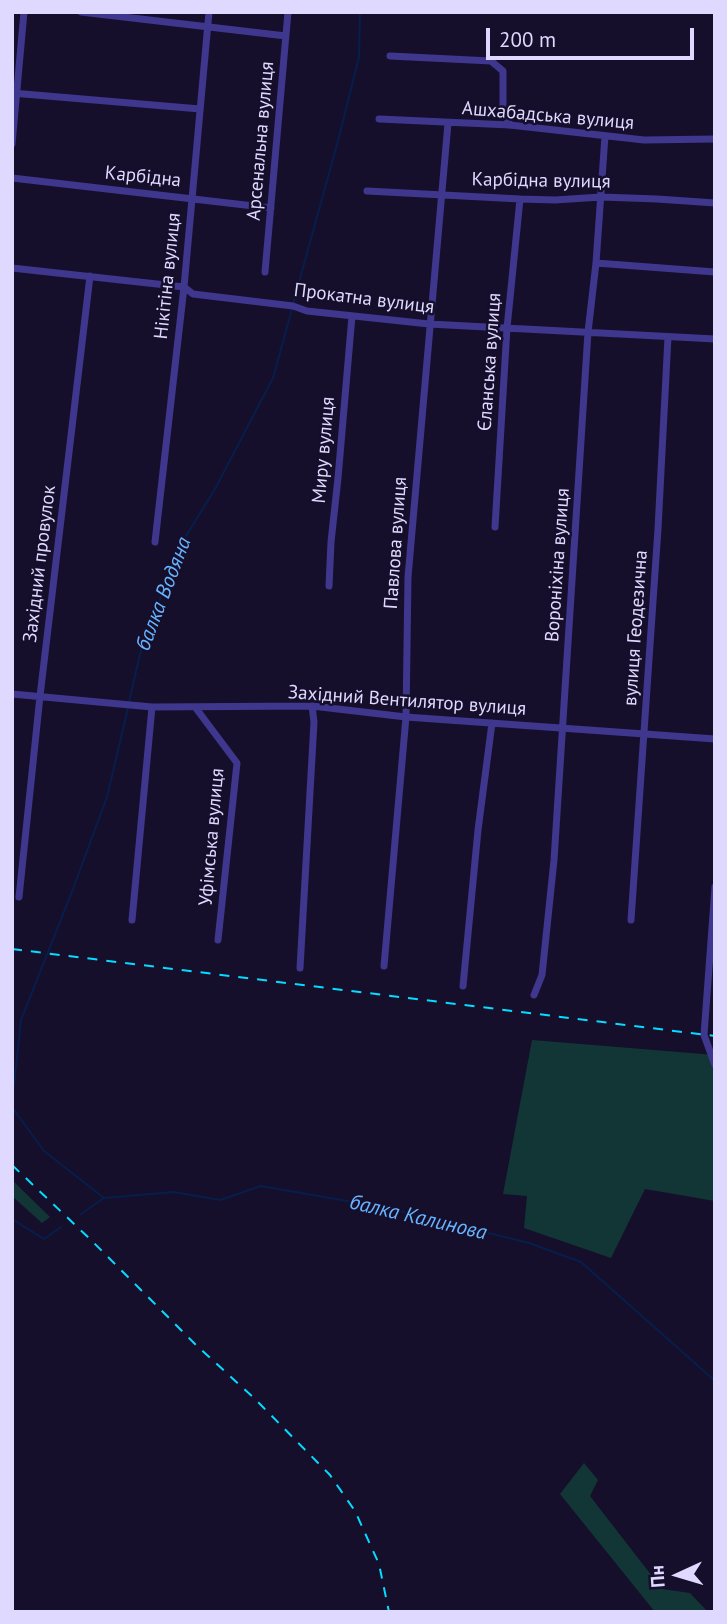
<!DOCTYPE html>
<meta charset="utf-8">
<style>
body{margin:0}
#map{position:relative;width:727px;height:1624px;overflow:hidden;background:#150f2b;font-family:"PT Sans",sans-serif}
canvas{display:block}
.frame{position:absolute;inset:0;border:14px solid #dfd9ff;pointer-events:none}
.north{position:absolute;left:643px;top:1540px;width:70px;height:70px;-webkit-text-stroke:5px #150f2b;paint-order:stroke;rotate:266deg;font-size:19px;font-weight:700;line-height:28px;text-align:center;color:#dfd9ff}
.north::after{content:'';display:block;margin:auto;width:24px;height:32px;background:#dfd9ff;clip-path:polygon(50% 0,100% 100%,50% 72%,0 100%)}
.scale{position:absolute;left:486px;top:28px;width:208px;height:32px;box-sizing:border-box;border:4px solid #dfd9ff;border-top:0;padding-left:9px;font-size:21px;line-height:24px;white-space:nowrap;color:#dfd9ff;-webkit-text-stroke:5px #150f2b;paint-order:stroke}
</style>
<div id="map">
<canvas width="727" height="1624"></canvas>
<div class="frame"></div>
<div class="north">Пн</div>
<div class="scale">200 m</div>
</div>
<script>
const context = document.querySelector('canvas').getContext('2d');
context.lineJoin = 'round';
function fill(path, color) { context.fillStyle = color; context.fill(path, 'evenodd'); }
function trace(path, color, width, dash) { context.strokeStyle = color; context.lineWidth = width; context.lineCap = dash ? 'butt' : 'round'; context.setLineDash(dash || []); context.stroke(path); }
function drawText(font, color, halo, rows, align = 'center') {
  context.font = font + ' "PT Sans",sans-serif'; context.lineWidth = 5; context.setLineDash([]); context.textBaseline = 'middle'; context.strokeStyle = halo; context.fillStyle = color; for (const [text, x, y, turn = 0] of rows) {
    context.save(); context.translate(x, y); context.rotate((+turn || 0) * Math.PI / 180); context.textAlign = isNaN(turn) ? turn : align; if (halo) context.strokeText(text, 0, 0); context.fillText(text, 0, 0); context.restore();
  }
}
fill(new Path2D(`
 M532 1040 715 1055V1201L645 1189 611 1258 524 1228 527 1196 503 1194Z
 M12 1180 50 1217 42 1223 12 1196Z
 M584 1463 598 1480 590 1496 662 1589 690 1593 708 1612H655L560 1494Z`), '#123636');
trace(new Path2D(`
 M293 304 339 137 359 57 360 12
 M129 702 140 654 178 549 215 489 273 378 292 309
 M12 1103 21 1020 73 889 107 797 128 708
 M12 1107 44 1151 104 1198
 M81 1214 104 1198 174 1192 220 1200 261 1186 387 1208 529 1243 581 1262 715 1381
 M12 1219 44 1239 61 1227`), '#071e4c', 2);
trace(new Path2D(`
 M81 12 286 36
 M390 56 491 61 503 71V109L510 125
 M12 93 200 109
 M379 119 510 125 644 140 715 139
 M12 144 24 12
 M12 178 271 208
 M367 191 520 199 555 200 601 197 657 199 715 203
 M596 263 715 272
 M12 268 184 287 193 294 293 306 307 311 429 324 715 339
 M265 272 288 12
 M495 527 507 328 520 199
 M155 542 184 287 209 12
 M329 586 331 542 338 478 352 316
 M12 694 152 707 312 706 406 717 715 739
 M195 707 237 763 218 940
 M715 887 704 1035 715 1065
 M19 897 40 696 90 276
 M132 920 152 707
 M631 920 658 529 668 337
 M384 966 406 717 408 577 448 123
 M300 968 314 722 312 706
 M463 986 478 830 492 723
 M534 995 542 975 554 860 588 332 596 263 605 136`), '#3e378d', 7);
trace(new Path2D(`
 M12 949 715 1036
 M12 1165 91 1240 196 1345 254 1398 330 1475 355 1511 379 1564 389 1612`), '#05dcff', 2, [10, 9]);
drawText('19px', '#dfd9ff', '#150f2b', [
 ["Ашхабадська вулиця",548,116,5],
 ["Арсенальна вулиця",261,141,-85],
 ["Карбідна",143,177,6],
 ["Карбідна вулиця",541,181,1],
 ["Нікітіна вулиця",168,276,-84],
 ["Прокатна вулиця",364,299,7],
 ["Єланська вулиця",490,362,-86],
 ["Миру вулиця",324,450,-85],
 ["Павлова вулиця",396,543,-86],
 ["Західний провулок",40,564,-83],
 ["Вороніхіна вулиця",558,565,-86],
 ["вулиця Геодезична",636,628,-86],
 ["Західний Вентилятор вулиця",407,701,4],
 ["Уфімська вулиця",212,837,-85]
]);
drawText('italic 21px', '#67b3ff', '#150f2b', [
 ["балка Водяна",164,594,-69],
 ["балка Калинова",418,1218,13]
]);
</script>
